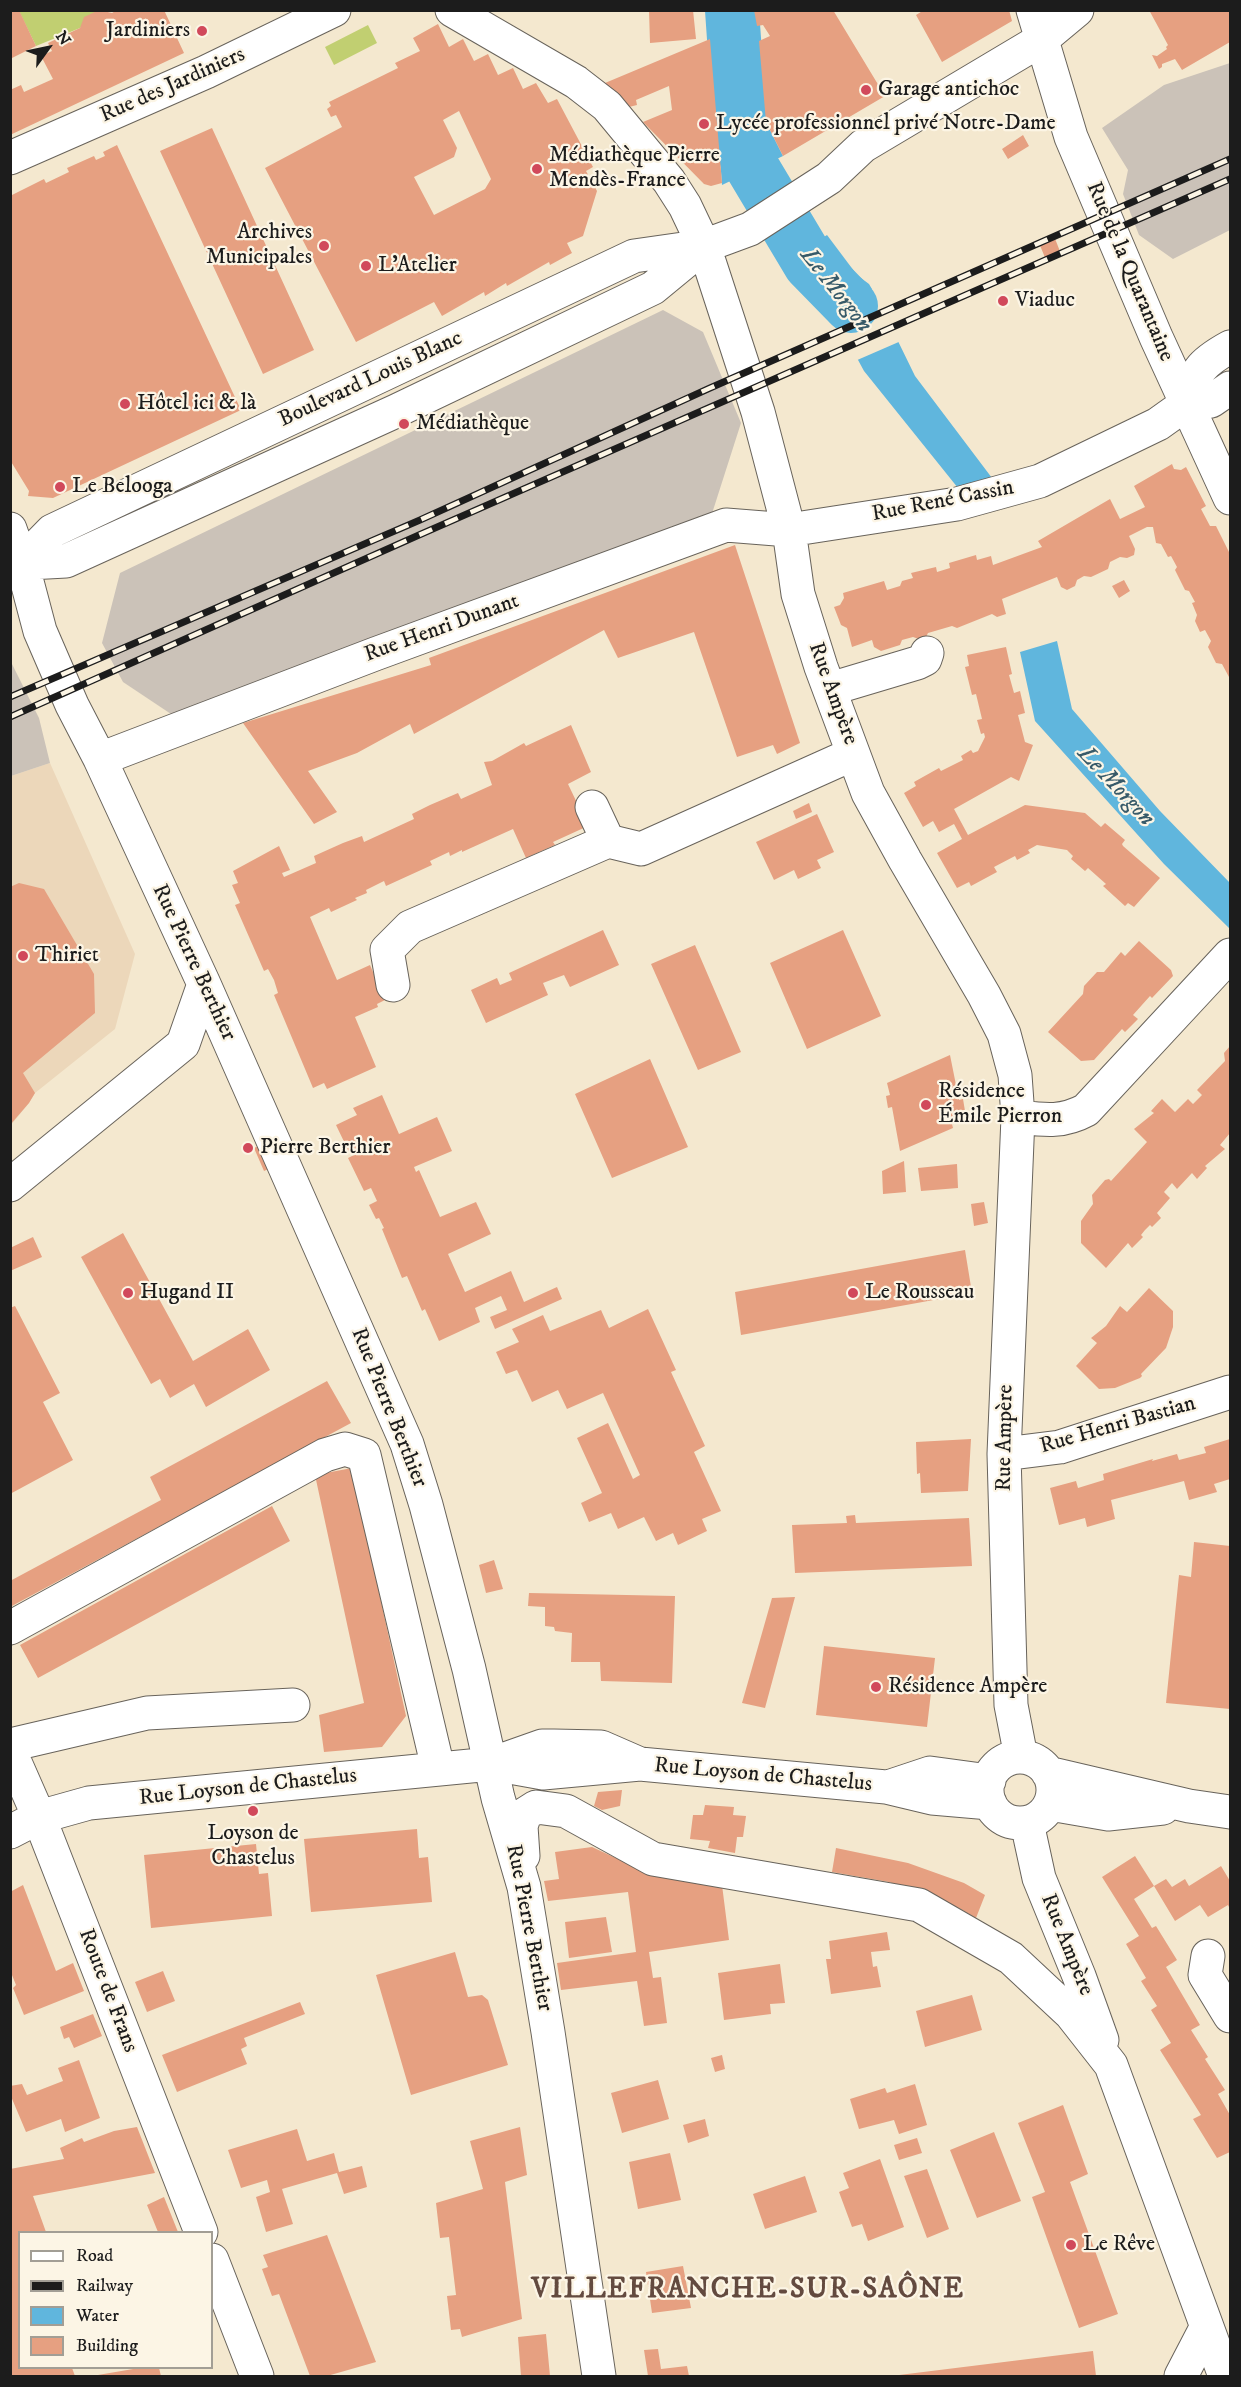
<!DOCTYPE html>
<meta charset="utf-8">
<style>
body{margin:0}
#map{position:relative;width:1241px;height:2387px;overflow:hidden;background:#f4e8cf;font-family:"IM FELL DW Pica",serif}
canvas{display:block}
.frame{position:absolute;inset:0;border:12px solid #1c1c1c;pointer-events:none}
.legend{position:absolute;left:18px;top:2231px;width:195px;height:138px;box-sizing:border-box;background:#fcf5e5;border:2px solid #a29e95;margin:0;padding:8px 10px;list-style:none;font-size:18px;color:#1c1c1c}
.legend li{display:flex;align-items:center;gap:12px;height:30px}
.legend b{width:30px;border:2px solid #a29e95}
.north{position:absolute;left:18px;top:18px;width:60px;height:60px;-webkit-text-stroke:4px #fcf5e5;paint-order:stroke;rotate:57deg;font-size:16px;font-weight:700;line-height:24px;text-align:center;color:#1c1c1c}
.north::after{content:'';display:block;margin:auto;width:21px;height:27px;background:#1c1c1c;clip-path:polygon(50% 0,100% 100%,50% 72%,0 100%)}
</style>
<div id="map">
<canvas width="1241" height="2387"></canvas>
<div class="frame"></div>
<ul class="legend">
<li><b style="height:8px;background:#fff"></b>Road</li>
<li><b style="height:8px;background:#1c1c1c"></b>Railway</li>
<li><b style="height:16px;background:#60b6dd"></b>Water</li>
<li><b style="height:16px;background:#e6a081"></b>Building</li>
</ul>
<div class="north">N</div>
</div>
<script>
const context = document.querySelector('canvas').getContext('2d');
context.lineJoin = 'round';
function fill(path, color) { context.fillStyle = color; context.fill(path, 'evenodd'); }
function trace(path, color, width, dash) { context.strokeStyle = color; context.lineWidth = width; context.lineCap = dash ? 'butt' : 'round'; context.setLineDash(dash || []); context.stroke(path); }
function drawText(font, color, halo, rows, align = 'center') {
  context.font = font + ' "IM FELL DW Pica",serif'; context.lineWidth = 4.5; context.setLineDash([]); context.textBaseline = 'middle'; context.strokeStyle = halo; context.fillStyle = color; for (const [text, x, y, turn = 0] of rows) {
    context.save(); context.translate(x, y); context.rotate((+turn || 0) * Math.PI / 180); context.textAlign = isNaN(turn) ? turn : align; if (halo) context.strokeText(text, 0, 0); context.fillText(text, 0, 0); context.restore();
  }
}
fill(new Path2D(`
 M50 763 135 954 115 1029 35 1093 29 1103 11 1125V776Z`), '#ecd7ba');
fill(new Path2D(`
 M1230 63V230L1173 259 1139 235 1123 194 1128 170 1102 128 1164 85Z
 M663 310 703 332 741 423 708 526 177 718 123 682 102 643 120 573Z
 M11 662 39 718 50 763 11 776Z`), '#cbc2b8');
fill(new Path2D(`
 M19 11H99L80 28 36 46Z
 M368 25 377 43 334 65 325 47Z`), '#c1cf71');
fill(new Path2D(`
 M709 11H754L766 122 783 156 722 185Z
 M827 235 857 275 869 284 876 296 915 376 992 478 958 488 864 371 832 312 822 297 819 298 781 264Z
 M1057 641 1072 709 1160 811 1230 883V929L1164 864 1035 721 1020 652Z`), '#60b6dd');
fill(new Path2D(`
 M875 288 901 341 855 361 834 321 873 303 832 318 825 307Z`), '#f4e8cf');
trace(new Path2D(`
 M732 10 740 125 746 157 810 264 851 306`), '#60b6dd', 54);
fill(new Path2D(`
 M10 10H19L36 46 10 59Z
 M99 10 112 13 117 10H164L184 53 10 135V90L21 85 24 92 53 79 41 56 52 51 48 43 80 28 84 17Z
 M649 10H693L696 39 650 43Z
 M754 10H833L885 96 783 156 766 122 759 41 770 36 763 25 757 26Z
 M924 10H1009L1012 21 942 62 916 15Z
 M1149 10H1230V42L1182 70 1175 59 1162 64V67L1159 69 1152 55 1157 56 1167 49 1166 47 1168 45Z
 M438 24 449 47 463 39 474 61 488 54 498 75 513 68 523 89 536 83 548 103 557 99 593 167 586 171 597 191 583 236 567 243 572 253 550 265 549 262 507 286 506 283 485 296 484 292 442 316 434 302 356 342 265 168 342 127 336 115 331 117 327 109 331 106 329 102 398 68 395 63 420 51 413 38ZM459 111 491 179 485 189 434 215 414 177 454 157 457 148 443 120Z
 M710 39 722 183 711 186 704 184 643 122 672 110 669 86 636 100 637 105 629 107 605 83Z
 M212 128 314 350 263 374 160 151Z
 M1023 135 1029 146 1008 159 1002 149Z
 M117 145 241 410 53 498 28 496 29 491 10 460V196L44 179 46 183 69 172 67 168 94 156 96 160 105 156 103 152Z
 M1054 236 1061 254 1046 260 1039 243Z
 M1172 464 1174 469 1181 470 1186 467 1206 506 1201 509 1210 526H1216L1230 554V676L1229 677 1222 664 1216 663 1208 647 1211 641 1205 630 1200 632 1195 621 1197 615 1192 603 1195 602 1189 591 1185 590 1175 570 1177 567 1171 556 1168 557 1161 544 1156 543 1153 527H1147L1129 536 1135 549 1134 555 1127 558 1120 557 1110 562 1108 569 1091 577 1084 576 1077 580 1075 586 1067 590 1061 587 1057 577 1002 599 1006 614 997 617 992 614 957 628 952 626 928 633 926 637 919 639 913 637 902 640 900 645 881 651 874 647 872 640 852 647 847 628 841 625 834 607 840 605 844 598 843 593 884 581 887 590 900 586 902 581 913 578 911 573 936 567 937 572 950 568 949 563 976 555 977 560 991 556 993 565 1042 547 1038 541 1110 499 1120 519 1145 507 1134 486Z
 M735 545 800 743 777 754 773 745 737 757 694 632 618 658 604 630 414 734 410 724 357 753 308 771 337 812 314 824 243 723 431 665 429 658Z
 M1124 580 1130 591 1119 598 1112 586Z
 M1006 647 1012 674 1009 675 1014 693 1020 691 1025 713 1018 715 1025 742 1033 745 1019 781 1011 777 954 809 968 835 1025 805 1085 813 1101 827 1105 823 1125 840 1122 844 1123 846 1160 878 1134 907 1128 903 1125 906 1103 886 1106 884 1088 868 1085 871 1071 859 1073 856 1067 850 1037 845 1028 850 1030 853 1017 860 1015 856 994 867 997 872 971 886 969 882 957 888 937 853 962 839 954 824 939 832 933 821 923 827 904 793 916 786 914 782 939 768 941 771 963 760 961 756 971 750 973 753 978 751 985 737 984 733 981 734 977 720 982 719 976 694 972 695 965 667 969 666 967 655Z
 M571 725 591 772 568 784 588 826 553 842 555 845 526 858 513 829 462 852V850L450 856 449 852 430 861 432 865 386 886 384 881 366 890 367 893 355 898 357 900 331 912 329 908 310 917 337 980 370 965 385 1000 377 1004 378 1007 355 1017 376 1067 327 1089 324 1083 313 1088 274 995 278 993 274 980 268 969 264 971 235 905 240 903 232 885 238 883 233 871 279 846 290 870 282 873 284 877 316 863 314 856 343 843 362 836 364 842 414 819 412 814 430 805 458 793 461 799 492 785 484 762 492 761 524 743 526 746Z
 M809 803 812 812 796 819 793 811Z
 M817 814 834 852 817 860 821 868 798 879 794 870 774 880 756 842Z
 M19 883 44 889 94 974 95 1013 23 1073 35 1093 29 1103 10 1125V887Z
 M603 930 619 965 570 987 564 975 543 983 548 995 486 1023 471 990 497 978 500 985 512 980 509 973Z
 M843 930 881 1016 807 1049 770 963Z
 M1139 941 1171 970 1173 976 1152 998 1150 996 1133 1015 1138 1019 1125 1032 1122 1029 1094 1060 1081 1061 1048 1032 1083 994 1084 986 1097 972H1104L1121 952 1125 956Z
 M695 945 741 1052 698 1070 651 964Z
 M1230 1046V1133L1220 1145 1225 1149 1205 1166 1207 1168 1197 1179 1192 1173 1177 1189 1172 1183 1164 1192 1170 1198 1157 1213 1161 1218 1152 1227 1150 1225 1145 1230 1141 1235 1143 1237 1132 1248 1128 1243 1106 1268 1081 1243V1221L1093 1204 1092 1195 1105 1180 1109 1179 1111 1181 1147 1142 1134 1129 1154 1113 1151 1111 1162 1099 1175 1112 1188 1099 1193 1104 1202 1095 1197 1090 1225 1061 1224 1053Z
 M950 1055 959 1100 963 1099 966 1117 951 1120 953 1128 900 1151 892 1107 888 1108 886 1096 890 1095 887 1083Z
 M650 1059 688 1147 612 1178 575 1094Z
 M382 1095 399 1134 437 1117 452 1151 414 1167 416 1172 419 1170 440 1217 476 1202 491 1234 448 1254 465 1292 511 1271 524 1302 557 1287 562 1299 495 1329 490 1317 507 1310 501 1296 475 1308 480 1322 439 1341 425 1309 422 1311 407 1276 402 1278 382 1229 384 1228 379 1218 376 1219 369 1205 377 1201 371 1188 364 1191 348 1158 358 1153 356 1149 349 1152 336 1125 357 1115 353 1108Z
 M263 1144 273 1167 264 1171 254 1148Z
 M904 1161 906 1192 883 1194 882 1171Z
 M957 1164 958 1188 921 1191 918 1168Z
 M984 1202 988 1223 974 1226 971 1204Z
 M123 1233 193 1361 248 1329 270 1370 206 1407 194 1384 170 1398 160 1379 151 1384 81 1257Z
 M33 1237 42 1257 10 1271V1248Z
 M965 1250 972 1293 741 1335 735 1292Z
 M1149 1288 1173 1311V1327L1166 1348 1141 1374 1142 1376 1140 1378 1115 1388 1099 1389 1076 1366 1097 1343 1091 1338 1106 1326 1120 1306 1127 1312Z
 M15 1306 60 1393 43 1402 73 1460 10 1494V1308Z
 M648 1309 676 1370 671 1372 705 1446 694 1452 721 1511 702 1519 707 1531 678 1545 673 1533 656 1541 644 1517 618 1529 611 1513 589 1522 581 1503 602 1493 577 1438 608 1423 633 1479 640 1475 603 1393 567 1409 558 1390 532 1402 517 1370 506 1374 496 1352 519 1342 512 1329 543 1315 550 1331 601 1310 609 1328Z
 M327 1381 351 1423 10 1607V1581L161 1500 150 1477Z
 M971 1439 968 1491 921 1493 920 1473 917 1474 916 1442Z
 M1230 1439V1479L1214 1484 1217 1492 1189 1500 1184 1481 1111 1500 1115 1519 1087 1527 1085 1518 1059 1525 1050 1488 1076 1481 1078 1488 1104 1480 1103 1474 1153 1459 1152 1461 1177 1454 1179 1460 1206 1453 1204 1447Z
 M352 1468 406 1716 382 1747 324 1752 319 1715 364 1703 315 1475Z
 M272 1506 290 1541 38 1678 20 1645Z
 M855 1515 856 1523 969 1518 972 1566 795 1573 792 1525 847 1523 846 1516Z
 M1194 1542 1230 1546V1709L1166 1703 1179 1575 1191 1577Z
 M494 1560 503 1589 486 1593 479 1565Z
 M529 1593 675 1596 672 1683 601 1681 600 1662H571L572 1633 555 1631 554 1627 545 1626V1607L528 1606Z
 M795 1597 765 1708 742 1703 772 1598Z
 M824 1646 935 1658 927 1727 816 1715Z
 M622 1790 620 1806 602 1810 594 1806 598 1792Z
 M705 1805 734 1807 733 1815 746 1816 743 1837H737L735 1853 708 1848 710 1841 690 1839 693 1815H703Z
 M417 1829 419 1858 428 1857 432 1902 311 1912 304 1839Z
 M256 1844 259 1874 268 1873 272 1916 151 1928 144 1855Z
 M592 1847 644 1871 722 1885 729 1940 649 1952 653 1978 661 1977 667 2023 644 2026 637 1981 561 1990 557 1963 636 1952 628 1892 548 1901 544 1881 559 1879 555 1852Z
 M836 1848 908 1863 964 1883 985 1895 976 1918 959 1908 889 1882 832 1872Z
 M1135 1856 1154 1886 1134 1899 1152 1928 1156 1926 1177 1960 1166 1967 1200 2025 1191 2030 1208 2057 1205 2059 1225 2090 1218 2094 1230 2115V2152L1217 2158 1193 2119 1201 2115 1160 2050 1171 2043 1151 2010 1157 2006 1141 1981 1146 1978 1126 1944 1139 1936 1102 1877Z
 M1221 1866 1230 1881V1909L1228 1905 1208 1917 1200 1905 1175 1921 1154 1886 1166 1879 1172 1887 1185 1879 1189 1886Z
 M23 1885 56 1971 73 1963 84 1991 24 2015 13 1988 16 1985 10 1970V1892Z
 M606 1917 612 1952 569 1958 565 1922Z
 M887 1932 890 1950 871 1952 873 1967 877 1966 881 1987 831 1994 826 1959H831L829 1941Z
 M455 1952 468 1997 482 1995 488 2000 508 2065 411 2095 376 1975Z
 M780 1964 785 2003 770 2004 771 2014 724 2020 718 1973Z
 M163 1971 175 2001 147 2012 135 1982Z
 M972 1995 982 2030 925 2047 916 2011Z
 M300 2002 305 2014 244 2038 247 2046 241 2049 247 2064 177 2092 162 2055Z
 M93 2014 102 2036 74 2048 69 2037 64 2039 60 2027Z
 M722 2055 725 2069 715 2072 711 2058Z
 M79 2060 100 2118 65 2132 61 2119 26 2132 10 2094V2086L22 2084 27 2095 63 2081 58 2068Z
 M658 2080 669 2119 622 2133 611 2093Z
 M915 2084 927 2125 899 2134 894 2120 859 2129 850 2099 885 2088 887 2093Z
 M1063 2105 1088 2174 1070 2182 1118 2314 1079 2328 1032 2197 1045 2192 1018 2123Z
 M705 2119 709 2136 688 2143 683 2125Z
 M137 2127 155 2173 33 2196 46 2232H20V2368H72L75 2376H12L10 2169 64 2159 60 2148 82 2138 84 2142 114 2131Z
 M520 2127 527 2175 505 2182 522 2319 462 2337 460 2329 451 2330 447 2296 456 2295 449 2237 440 2238 436 2203 483 2189 470 2141Z
 M297 2129 307 2161 334 2153 339 2172 362 2166 367 2187 344 2194 337 2173 282 2189 293 2224 266 2232 256 2197 270 2192 267 2180 241 2188 228 2150Z
 M994 2132 1021 2201 977 2218 950 2150Z
 M917 2138 922 2153 899 2160 894 2145Z
 M670 2153 681 2200 638 2209 629 2162Z
 M880 2159 904 2227 868 2241 862 2224 852 2227 839 2192 849 2188 843 2173Z
 M927 2169 949 2229 927 2238 904 2176Z
 M805 2176 817 2212 765 2229 753 2194Z
 M164 2197 178 2232H158L147 2205Z
 M327 2235 376 2362 327 2376H310L279 2294 272 2296 262 2269 268 2267 263 2255Z
 M683 2266 691 2308 652 2313 646 2272Z
 M546 2334 550 2376H521L518 2337Z
 M658 2349 661 2369 687 2366 689 2376H648L644 2350Z
 M1093 2351 1096 2376H899V2375Z
 M139 2368H159L161 2376H92Z`), '#e6a081');
const minor = new Path2D(`
 M452 10 576 82 607 106 669 181 685 206 704 246 758 412 789 530 798 594 821 667 868 793 905 860 984 995 1004 1034 1015 1075 1018 1117 1004 1454 1011 1705 1021 1757
 M1033 10 1071 137 1156 337 1230 498
 M10 158 206 72 334 10
 M1186 404C1196 371 1199 364 1230 347
 M10 529 22 563 40 631 72 705 100 759 204 984 407 1444 426 1505 469 1669 498 1798 524 1887 548 2032 599 2376
 M10 564 66 561 396 411 653 288 704 246
 M10 574 52 531 634 256 704 246 750 229 829 178 863 146 1041 40 1077 10
 M830 689 917 663 925 659 927 653
 M100 759 375 654 726 525 789 530 957 504 1040 481 1158 424 1186 404 1211 401 1230 388
 M592 807 608 841 641 849 853 754
 M393 985 387 950 410 927 608 841
 M1018 1117C1044 1120 1062 1123 1086 1110L1230 955
 M10 1185 183 1044 204 984
 M1004 1454 1060 1447 1230 1392
 M10 1628 325 1455 345 1449 364 1455 438 1768
 M10 1745 147 1713 293 1705
 M10 1751 39 1817 201 2232
 M987 1790a33 33 0 1 1 66 0a33 33 0 1 1-66 0Z
 M493 1764 543 1773 640 1764 886 1787 932 1798 990 1803
 M1048 1773 1189 1806 1230 1812
 M888 1787 930 1773 989 1781
 M1050 1804 1108 1814 1163 1808
 M1027 1823 1039 1878 1079 1976 1102 2040
 M10 1832 39 1817 89 1803 491 1764 542 1746H554L601 1747 640 1764
 M523 1856 521 1826 525 1814 536 1807 566 1811 653 1859 919 1905 1011 1958 1071 2014 1111 2065 1225 2376
 M1208 1956 1205 1975 1230 2016
 M212 2260 257 2376
 M1181 2376 1206 2328`);
trace(minor, '#68635b', 35);
trace(minor, '#fff', 33);
const rail = new Path2D(`
 M10 697 420 520 710 388 1230 159
 M10 717 419 535 1230 179`);
trace(rail, '#1c1c1c', 7);
trace(rail, '#fcf5e5', 4.5, [14]);
for (const [x, y, r, color] of [
 [202,31,6,"#d1495b"],
 [866,90,6,"#d1495b"],
 [704,124,6,"#d1495b"],
 [537,169,6,"#d1495b"],
 [324,246,6,"#d1495b"],
 [366,266,6,"#d1495b"],
 [1003,301,6,"#d1495b"],
 [125,404,6,"#d1495b"],
 [404,424,6,"#d1495b"],
 [60,487,6,"#d1495b"],
 [23,956,6,"#d1495b"],
 [926,1105,6,"#d1495b"],
 [248,1148,6,"#d1495b"],
 [128,1293,6,"#d1495b"],
 [853,1293,6,"#d1495b"],
 [876,1687,6,"#d1495b"],
 [253,1811,6,"#d1495b"],
 [1071,2245,6,"#d1495b"]
]) { const dot = new Path2D(); dot.arc(x, y, r, 0, 2 * Math.PI); context.fillStyle = color; context.fill(dot); trace(dot, '#fcf5e5', 2); }
drawText('22px', '#1c1c1c', '#fcf5e5', [
 ["Jardiniers",190,31,"right"],
 ["Garage antichoc",878,90],
 ["Lycée professionnel privé Notre-Dame",716,124],
 ["Médiathèque Pierre",549,156],
 ["Mendès-France",549,181],
 ["Archives",312,233,"right"],
 ["Municipales",312,258,"right"],
 ["L'Atelier",378,266],
 ["Viaduc",1015,301],
 ["Hôtel ici & là",137,404],
 ["Médiathèque",416,424],
 ["Le Belooga",72,487],
 ["Thiriet",35,956],
 ["Résidence",938,1092],
 ["Émile Pierron",938,1117],
 ["Pierre Berthier",260,1148],
 ["Hugand II",140,1293],
 ["Le Rousseau",865,1293],
 ["Résidence Ampère",888,1687],
 ["Loyson de",253,1834,"center"],
 ["Chastelus",253,1859,"center"],
 ["Le Rêve",1083,2245]
], 'left');
drawText('22px', '#1c1c1c', '#fcf5e5', [
 ["Rue des Jardiniers",173,86,-24],
 ["Rue de la Quarantaine",1129,272,67],
 ["Boulevard Louis Blanc",371,380,-25],
 ["Rue René Cassin",943,502,-11],
 ["Rue Henri Dunant",442,629,-20],
 ["Rue Ampère",832,694,70],
 ["Rue Pierre Berthier",193,963,65],
 ["Rue Pierre Berthier",388,1408,68],
 ["Rue Henri Bastian",1118,1426,-16],
 ["Rue Ampère",1006,1438,-89],
 ["Rue Loyson de Chastelus",763,1776,5],
 ["Rue Loyson de Chastelus",248,1788,-6],
 ["Rue Pierre Berthier",528,1928,79],
 ["Rue Ampère",1066,1945,68],
 ["Route de Frans",107,1991,69]
]);
drawText('italic 24px', '#375a69', '#fcf5e5', [
 ["Le Morgon",835,291,52],
 ["Le Morgon",1115,787,47]
]);
context.letterSpacing = '1.5px';
drawText('bold 28px', '#634a3f', '#fcf5e5', [
 ["VILLEFRANCHE-SUR-SAÔNE",748,2291]
]);
context.letterSpacing = '0px';
</script>
